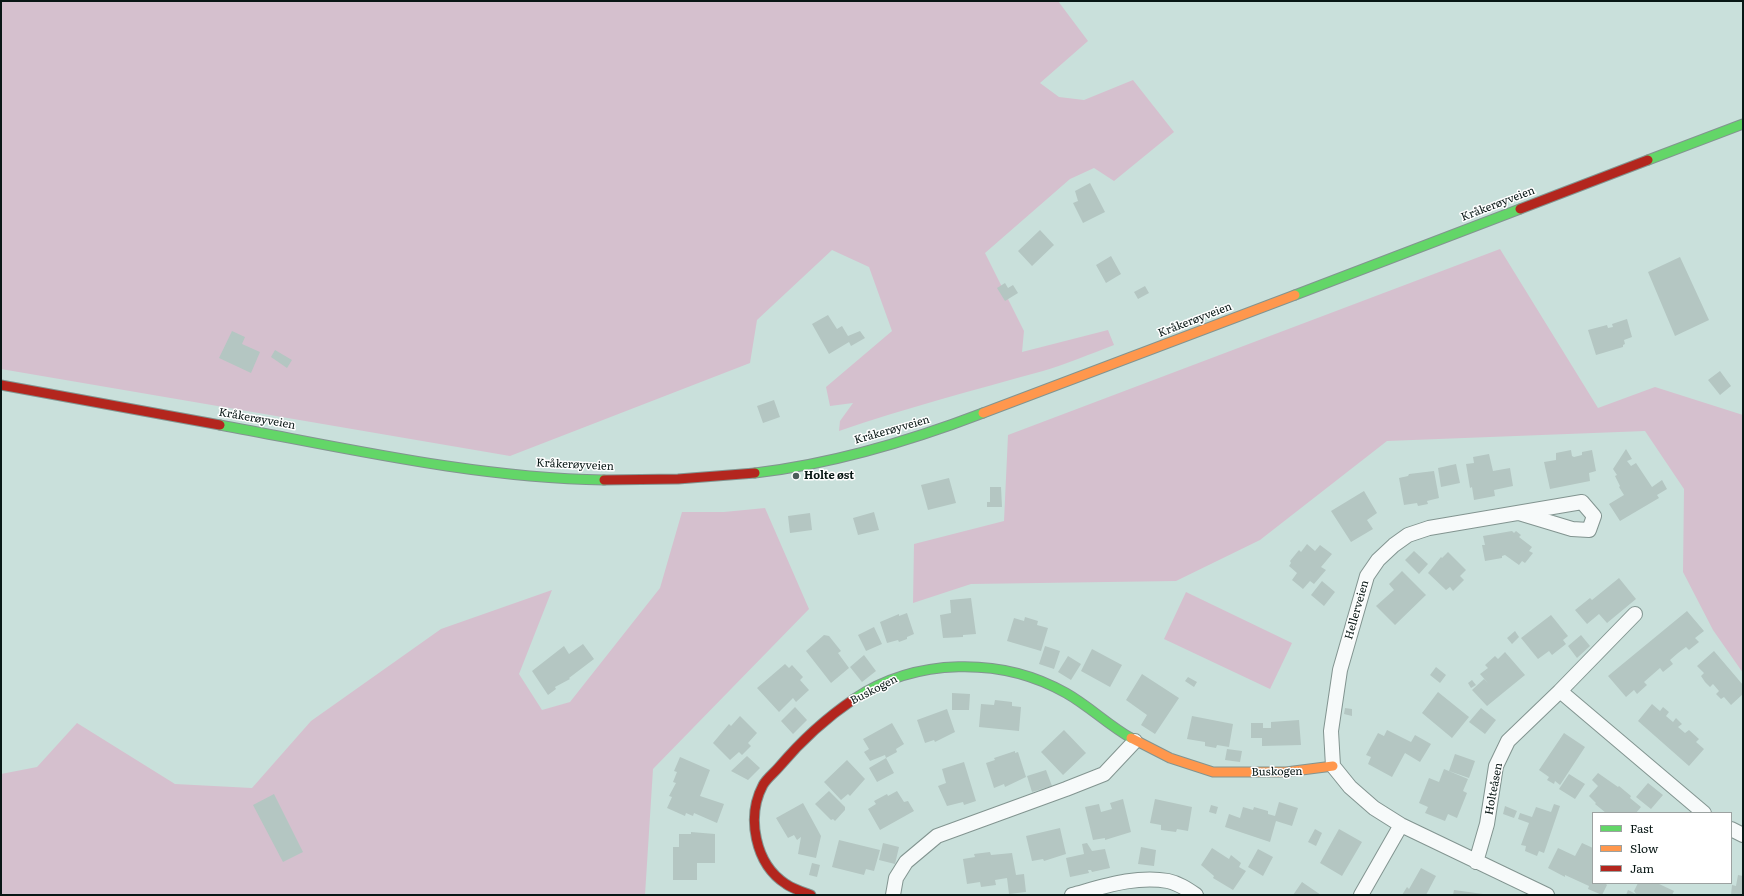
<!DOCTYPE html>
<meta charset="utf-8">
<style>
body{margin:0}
#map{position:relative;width:1744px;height:896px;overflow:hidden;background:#c9e0db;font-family:Literata,serif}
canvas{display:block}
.frame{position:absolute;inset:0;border:2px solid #081715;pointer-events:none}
.legend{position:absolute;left:1592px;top:812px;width:140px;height:72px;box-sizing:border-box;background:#fff;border:1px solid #9ca2a1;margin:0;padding:5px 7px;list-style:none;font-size:12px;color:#081715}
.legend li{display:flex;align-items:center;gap:8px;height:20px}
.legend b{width:20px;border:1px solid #9ca2a1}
</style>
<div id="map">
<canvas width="1744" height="896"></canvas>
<div class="frame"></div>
<ul class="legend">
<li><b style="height:5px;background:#63d668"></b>Fast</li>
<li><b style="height:5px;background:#ff974d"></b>Slow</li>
<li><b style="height:5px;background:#b3261e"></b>Jam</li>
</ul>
</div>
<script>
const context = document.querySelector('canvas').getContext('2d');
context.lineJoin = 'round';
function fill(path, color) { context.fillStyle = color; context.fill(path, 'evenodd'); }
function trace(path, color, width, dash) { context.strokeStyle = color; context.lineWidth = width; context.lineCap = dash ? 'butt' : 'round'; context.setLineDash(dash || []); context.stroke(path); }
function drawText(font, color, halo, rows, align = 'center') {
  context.font = font + ' Literata,serif'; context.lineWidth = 3; context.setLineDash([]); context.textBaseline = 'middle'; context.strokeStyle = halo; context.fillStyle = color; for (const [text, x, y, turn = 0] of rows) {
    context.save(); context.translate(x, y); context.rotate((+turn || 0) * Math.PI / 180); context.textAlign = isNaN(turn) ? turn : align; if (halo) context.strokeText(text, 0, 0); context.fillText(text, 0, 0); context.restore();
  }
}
fill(new Path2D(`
 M1 1H1058L1088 41 1040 83 1059 97 1084 100 1133 80 1174 132 1114 181 1094 168 1070 179 985 253 1024 331 1022 352 1108 330 1114 345C1090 354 1067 364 1043 371 974 390 906 408 839 431L840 421 853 403 830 406 826 387 892 331 869 267 832 250 757 320 750 363 510 456 1 369Z
 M1500 249 1598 408 1655 387 1743 415V673L1713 630 1683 572 1684 489 1645 431 1387 441 1260 540 1176 581 971 584 913 603 914 544 1004 521 1008 435Z
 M765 508 809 609 653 769 645 895H1V774L37 767 77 723 175 784 252 788 311 721 441 629 552 590 519 674 542 710 570 702 660 588 682 512H724Z
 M1186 592 1292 643 1270 689 1164 639Z`), '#d5c0ce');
fill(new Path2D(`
 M1090 183 1105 212 1083 223 1073 203 1078 201 1075 191Z
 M1040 230 1054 245 1032 266 1018 251Z
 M1111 256 1121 274 1106 283 1096 265Z
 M1680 257 1709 320 1675 336 1648 272Z
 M1005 283 1008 288 1013 285 1018 293 1005 301 997 288Z
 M1145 286 1149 293 1138 299 1134 292Z
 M828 315 837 329 842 326 848 336 860 331 865 338 851 346 849 342 829 354 812 324Z
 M1627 319 1632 337 1624 340 1625 344 1623 345V347L1596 355 1588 330 1607 325 1608 328 1613 327 1612 324Z
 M232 331 245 337 242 344 260 352 251 373 219 358Z
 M275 350 292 360 287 368 271 357Z
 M1720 371 1731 386 1720 395 1708 380Z
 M774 400 780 417 763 423 757 406Z
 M1626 449 1632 459 1627 461 1631 466 1636 463 1652 487 1662 480 1667 489 1657 495 1659 498 1620 521 1609 504 1624 495 1619 487 1620 486 1615 476 1617 475 1613 469Z
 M1571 450 1572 456 1574 457 1582 455V452L1592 450 1596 471 1589 473 1590 481 1550 489 1544 462 1556 460V453Z
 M1489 454 1493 471 1510 468 1513 486 1494 490 1495 496 1474 500 1472 487 1470 488 1466 464 1474 463 1473 457Z
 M1456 464 1460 483 1441 487 1438 468Z
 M1434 471 1439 498 1427 501 1428 504 1418 506 1417 503 1404 505 1399 478 1408 476 1409 474Z
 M949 478 956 503 928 510 921 485Z
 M990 487H1001L1002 507H987V502H990Z
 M1364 491 1377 513 1367 520 1373 529 1351 542 1331 511Z
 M874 512 879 530 858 535 853 518Z
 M810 513 812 530 790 533 788 516Z
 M1512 531 1514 533 1516 531 1521 535 1519 537 1532 547 1529 551 1533 553 1525 563 1522 561 1519 565 1505 555 1502 556V558L1485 561 1482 545H1485L1483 536Z
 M1307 544 1315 551 1320 545 1332 554 1321 567 1326 570 1314 584 1310 581 1303 589 1292 580 1297 573 1289 566 1291 563 1290 561 1299 550 1301 552Z
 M1414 551 1428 564 1419 574 1405 560Z
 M1448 552 1466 570 1460 576 1464 580 1453 591 1450 587 1446 590 1428 573 1441 557 1442 558Z
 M1402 571 1426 595 1395 625 1376 606 1394 590 1389 584Z
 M1619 578 1636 599 1607 623 1599 614 1587 624 1575 610 1590 598 1592 600Z
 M1322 581 1335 592 1324 606 1311 595Z
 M971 598 976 634 963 635V637L943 638 940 615 951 613 950 600Z
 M1687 611 1704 631 1695 638 1699 642 1689 650 1686 647 1678 653 1670 660 1673 664 1663 672 1660 668 1644 682 1647 685 1637 694 1634 690 1626 697 1608 676Z
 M907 613 914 634 907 637V639L899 642 898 640 887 643 880 622 899 614V616Z
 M1551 615 1568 636 1563 640 1566 644 1552 655 1549 651 1538 659 1521 638Z
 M1025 617 1038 621 1037 625 1048 628 1041 651 1007 641 1014 618 1024 621Z
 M874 627 882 644 866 651 858 635Z
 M1515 631 1519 637 1512 644 1507 638Z
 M824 635 829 636 841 651 838 653 849 668 831 683 806 651Z
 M1581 635 1590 646 1577 658 1568 646Z
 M583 644 594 659 569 678 570 679 555 687 556 689 548 695 532 671 564 646 569 654Z
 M1045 646 1060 651 1054 669 1039 664Z
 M1092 649 1122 665 1110 687 1081 671Z
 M1714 651 1743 685V694L1731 705 1724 697 1721 699 1716 694 1719 691 1713 684 1710 687 1705 682 1701 676 1704 673 1697 666Z
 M1505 652 1525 675 1487 706 1472 690 1484 679 1488 683 1480 674 1488 668 1485 665 1495 656 1498 659Z
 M864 655 876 671 862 682 850 667Z
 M1068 656 1081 664 1071 680 1058 672Z
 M785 664 789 668 792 665 803 677 800 680 809 690 796 702 793 698 779 712 757 688Z
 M1436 667 1446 675 1440 683 1430 675Z
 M1142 674 1179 698 1155 734 1141 725 1147 715 1126 700Z
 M1188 677 1197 682 1194 687 1185 681Z
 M1472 680 1476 685 1471 688 1468 683Z
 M1438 692 1469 717 1452 738 1422 713Z
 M952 693 970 694 969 710H952Z
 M995 700 1012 702V706L1021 707 1019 731 979 727 981 704 994 705Z
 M1652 704 1660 711 1663 707 1669 712 1666 716 1673 722 1676 718 1682 724 1678 727 1685 733 1689 730 1699 739 1696 742 1704 749 1689 766 1638 721Z
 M795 707 807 720 793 734 781 721Z
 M1345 708 1352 709V716L1344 714Z
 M1481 708 1496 720 1485 734 1469 722Z
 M947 709 955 732 935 742 934 740 925 743 917 720Z
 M740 716 757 733 748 743 751 746 742 755 739 752 730 760 713 743 729 724 731 726Z
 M1192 716 1233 724 1229 747 1217 745 1216 748 1205 746V742L1187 739Z
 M1299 720 1301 745 1262 746V738H1251V723H1263V728H1271V722Z
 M892 723 904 744 896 749 897 752 886 758 885 755 870 761 864 752 869 749 863 739Z
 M1064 730 1086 753 1063 775 1041 752Z
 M1387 730 1411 742 1415 735 1431 744 1420 762 1405 753 1392 777 1368 764 1371 757 1366 755 1378 733 1384 736Z
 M1564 733 1585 747 1560 785 1555 781 1554 784 1547 780 1549 777 1539 770Z
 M1227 749 1242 751 1240 762 1225 760Z
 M1015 751V753L1018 752 1026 777 1005 787 1004 784 994 788 986 763 995 760 994 758Z
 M1455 754 1475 761 1469 778 1449 771Z
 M747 756 760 768 748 780 731 771Z
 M680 757 710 770 700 796 724 804 717 823 694 813 693 816 686 813 685 816 667 808 672 797 669 796 676 783 673 782 677 772 674 771Z
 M886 758 894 773 877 782 869 768Z
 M847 760 865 779 850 796 848 794 841 800 824 782Z
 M964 762 976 801 964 805 963 802 947 806 938 786 946 783 942 769Z
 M1444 769 1468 779 1463 791 1467 793 1457 818 1448 814 1445 821 1425 813 1428 807 1419 803 1429 778 1439 782Z
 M1046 770 1052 786 1032 792 1027 776Z
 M1598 773 1618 787 1619 786 1631 796 1630 798 1641 807 1636 813H1606L1595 804 1596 803 1589 796 1598 786 1592 780Z
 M1569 774 1585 784 1575 799 1559 789Z
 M1648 783 1663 795 1651 809 1636 797Z
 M829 791 845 807V810L835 821 833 819 831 820 815 804Z
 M897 791 904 802 908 801 914 811 880 830 868 809 876 804 874 801 887 794 888 796Z
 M274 794 303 852 283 862 253 805Z
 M1123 799 1131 832 1105 840V838L1093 840 1085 807 1099 804 1101 812 1112 809 1110 803Z
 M1155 799 1192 807 1188 831 1177 829 1176 832 1161 830V825L1150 823Z
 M1279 802 1298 808 1292 826 1276 821 1270 842 1225 827 1229 814 1240 818 1243 807 1253 810 1254 807 1268 811V814L1275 816Z
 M803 803 821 836 816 858 798 854 801 837 797 840 794 835 788 838 776 818Z
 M1554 804 1560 806 1544 853 1539 851 1537 856 1525 851 1526 846 1521 845 1529 823 1518 819 1520 813 1532 817 1536 807 1551 812Z
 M1211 805 1218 807 1216 814 1209 812Z
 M1505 806 1517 811 1514 818 1503 814Z
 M1060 828 1066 854 1044 861 1043 859 1032 861 1026 836Z
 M1315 829 1322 833 1316 846 1308 842Z
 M1339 829 1362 842 1342 876 1320 863Z
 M691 832 715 834V863H697V880H673V847H679V834H691Z
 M839 840 880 850 874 871 866 869 864 875 832 867Z
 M883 843 899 847 895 864 879 860Z
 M1087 843 1092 851 1105 849 1110 868 1092 872 1091 870H1088L1089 873 1070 877 1066 858 1084 854 1082 844Z
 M1582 843 1593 848V883H1605L1607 885 1602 895 1588 889 1589 886 1565 875V877L1548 868 1558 848 1575 856Z
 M1141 847 1156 850 1154 866 1138 864Z
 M1212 848 1229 859 1231 855 1241 863 1239 867 1246 871 1233 890 1213 878 1214 876 1201 865Z
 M1258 849 1273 857 1263 876 1248 867Z
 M990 852 991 855 1012 853 1016 875 1024 874 1026 892 1009 894 1007 878 995 880 996 885 981 887 980 882 967 884 963 859 975 857 974 854Z
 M812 863 820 865 817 877 809 875Z
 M1421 868 1436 876 1426 895H1402L1407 887 1409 889Z
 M1738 875 1743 876V895H1731L1732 885 1736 886Z
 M1302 882 1321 895H1293Z
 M1638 883H1657L1674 891 1672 895H1626L1628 890 1636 894 1634 891Z
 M1454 890 1483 894V895H1453Z`), '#b4c6c2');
const street = new Path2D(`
 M1519 513 1572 529 1589 530 1594 516 1582 502 1429 528 1408 535 1394 545 1378 560 1367 576 1340 670 1331 731 1333 766 1350 787 1374 808 1401 825 1547 895
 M1560 691 1635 614
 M1731 829 1743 835
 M1476 862 1487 824 1496 766 1508 741 1560 691 1704 813
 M893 895 896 878 906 862 937 836 1066 789 1104 774 1135 741
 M1072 895C1102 887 1136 875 1168 881 1178 883 1187 889 1196 895
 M1361 895 1401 825`);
const fast = new Path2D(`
 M1648 160 1743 124
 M1295 295 1520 209
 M220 425C346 448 475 478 604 480
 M755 473C832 464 910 441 983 413
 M854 699C915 658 1001 656 1066 693 1089 706 1108 725 1131 738`);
const slow = new Path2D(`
 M983 413 1295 295
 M1131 738 1170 758 1213 772H1286L1333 766`);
const jam = new Path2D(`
 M1520 209 1648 160
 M1 385 220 425
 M604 480 678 479 755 473
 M811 895C803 892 793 889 786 884 755 864 746 817 763 785 767 778 774 773 779 767 801 741 826 718 854 699`);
trace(street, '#829490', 16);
trace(fast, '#829490', 11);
trace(slow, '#829490', 11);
trace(jam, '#829490', 11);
trace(street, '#f7fafa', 14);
trace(fast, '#63d668', 9);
trace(slow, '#ff974d', 9);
trace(jam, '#b3261e', 9);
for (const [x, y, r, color] of [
 [796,476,4,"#4c5d5a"]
]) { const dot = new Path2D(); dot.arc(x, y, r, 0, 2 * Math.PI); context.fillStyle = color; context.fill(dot); trace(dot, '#fff', 1.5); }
drawText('11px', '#081715', '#fff', [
 ["Kråkerøyveien",1498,204,-21],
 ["Kråkerøyveien",1195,320,-21],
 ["Kråkerøyveien",257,419,10],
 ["Kråkerøyveien",892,430,-16],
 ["Kråkerøyveien",575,465,3],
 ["Hellerveien",1357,610,-74],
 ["Buskogen",874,690,-27],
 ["Buskogen",1277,772,-1],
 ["Holteåsen",1494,789,-79]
]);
drawText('bold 11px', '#081715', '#fff', [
 ["Holte øst",804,476]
], 'left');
</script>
